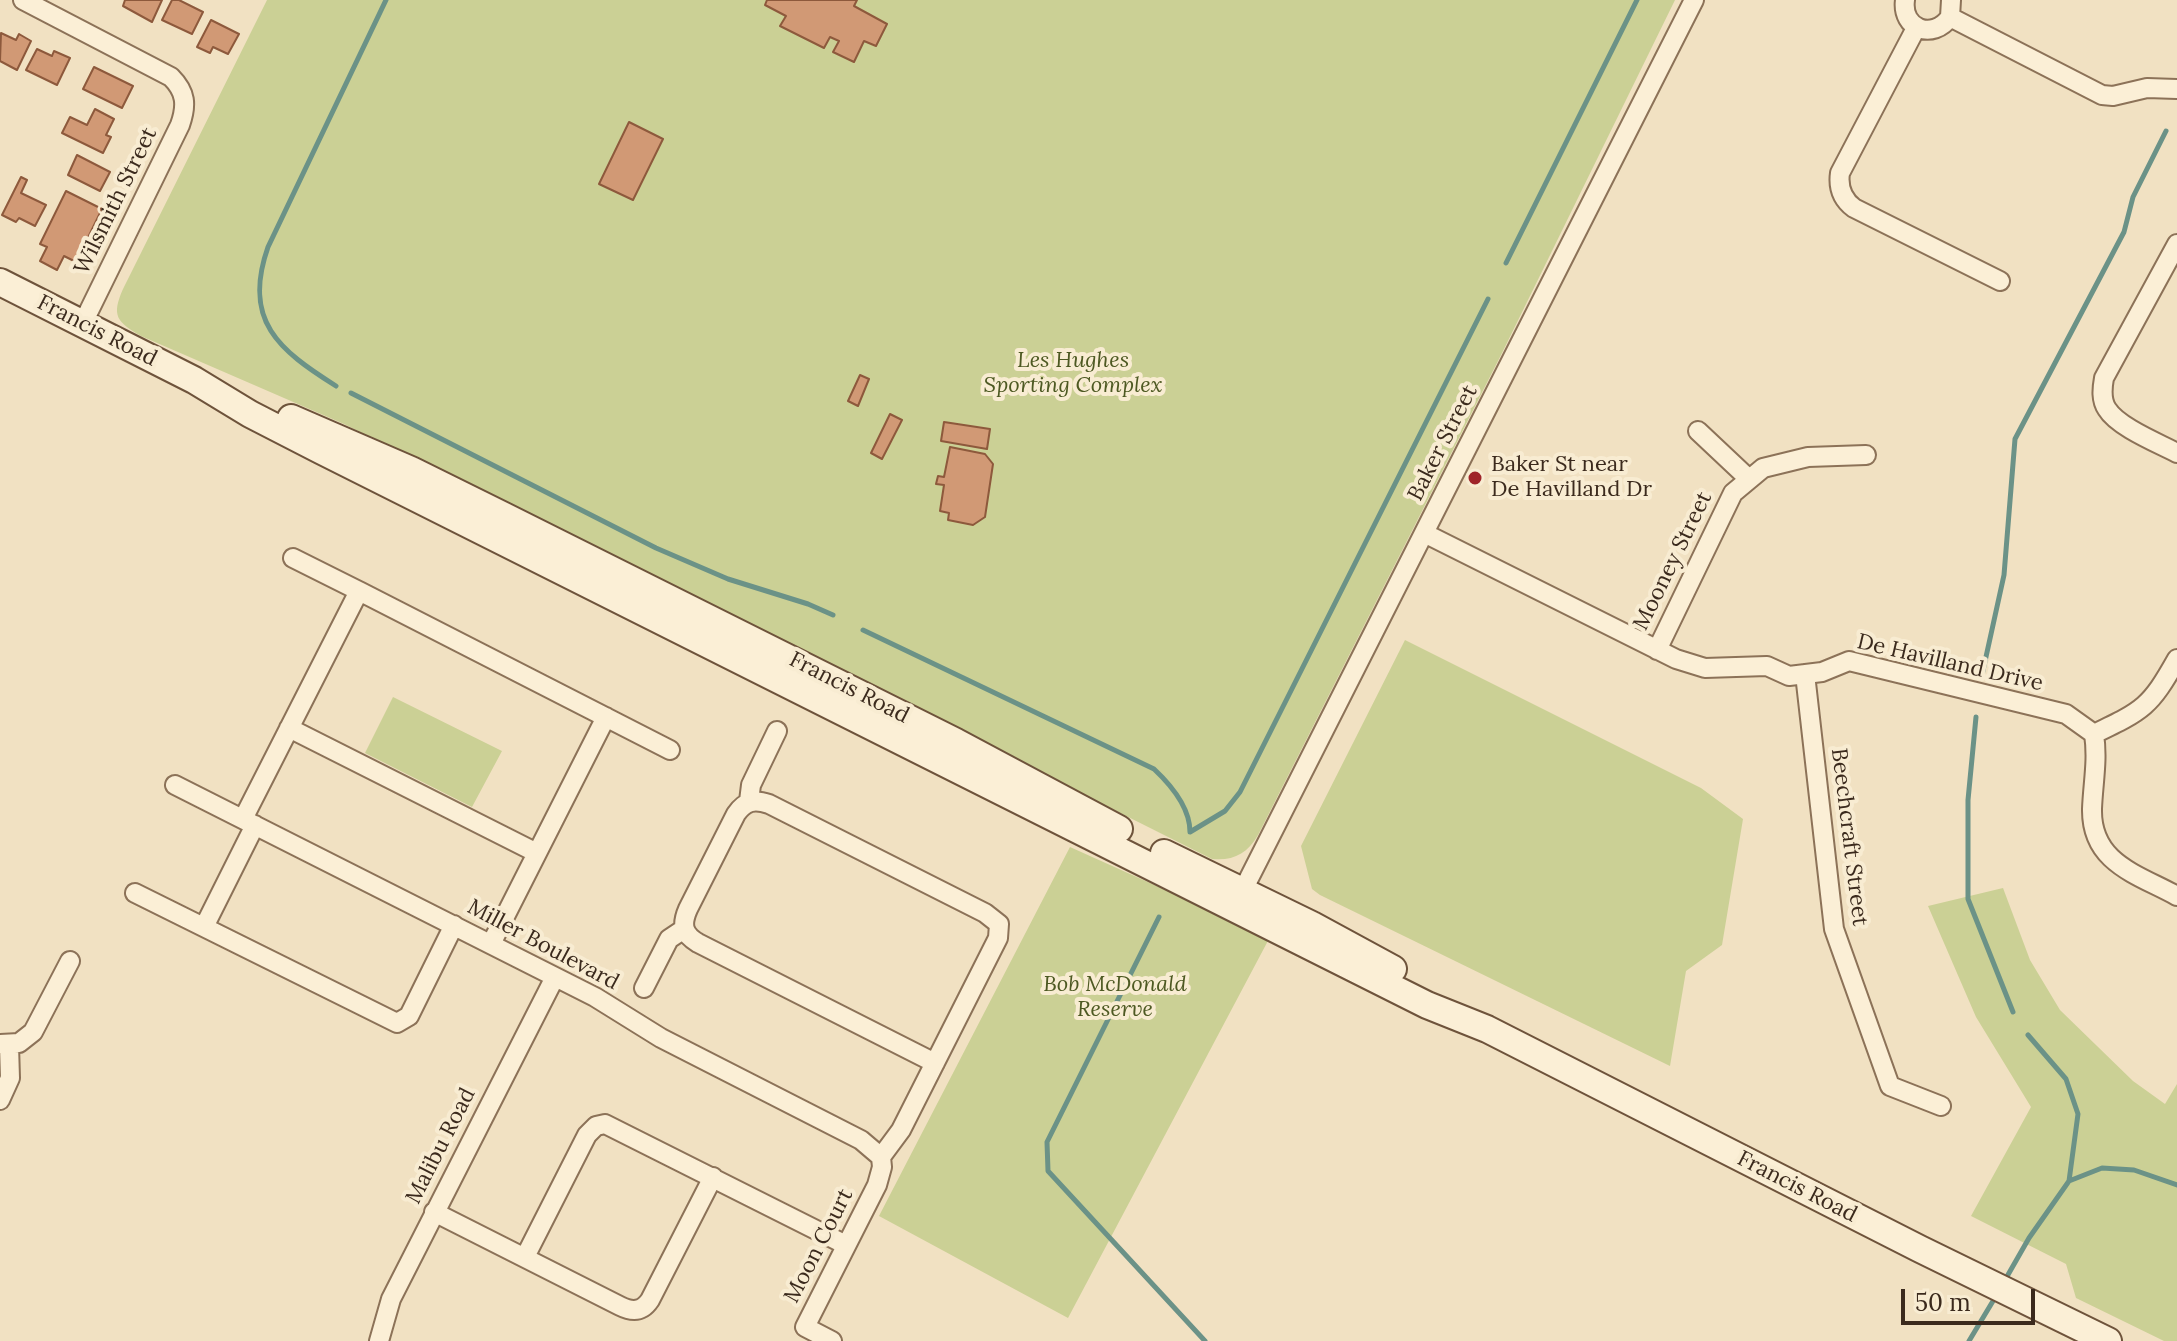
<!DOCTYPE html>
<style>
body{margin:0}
#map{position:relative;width:2177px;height:1341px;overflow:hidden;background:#f1e1c2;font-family:Lora,serif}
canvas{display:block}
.scale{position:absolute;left:1901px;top:1289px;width:134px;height:36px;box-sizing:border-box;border:4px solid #3b2a1d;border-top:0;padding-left:10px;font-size:24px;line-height:28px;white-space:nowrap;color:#3b2a1d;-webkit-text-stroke:6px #f8ecd2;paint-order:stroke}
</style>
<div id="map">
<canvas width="2177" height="1341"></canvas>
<div class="scale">50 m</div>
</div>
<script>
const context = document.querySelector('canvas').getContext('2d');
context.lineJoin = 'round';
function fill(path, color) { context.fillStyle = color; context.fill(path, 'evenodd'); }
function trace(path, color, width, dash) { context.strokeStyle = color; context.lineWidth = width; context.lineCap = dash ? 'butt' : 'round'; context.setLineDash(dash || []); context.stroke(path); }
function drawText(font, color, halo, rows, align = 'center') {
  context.font = font + ' Lora,serif'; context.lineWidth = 8; context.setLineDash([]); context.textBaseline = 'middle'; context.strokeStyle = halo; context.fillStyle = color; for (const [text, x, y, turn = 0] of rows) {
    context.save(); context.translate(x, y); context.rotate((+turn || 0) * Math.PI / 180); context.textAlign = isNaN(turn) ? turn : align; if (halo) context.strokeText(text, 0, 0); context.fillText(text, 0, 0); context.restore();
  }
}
fill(new Path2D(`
 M267 0H1675L1502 353 1258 835C1247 854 1233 861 1212 859L344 424 141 336C117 322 111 316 123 289Z
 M1405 640 1701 788 1743 819 1722 945 1686 971 1670 1066 1320 895 1312 889 1301 846Z
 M393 697 502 751 472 807 365 753Z
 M1070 847 1270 937 1068 1318 879 1216Z
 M2003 888 2030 960 2060 1010 2133 1081 2165 1104 2177 1084V1341H2164L2076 1298 2066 1264 1971 1216 2031 1107 1976 1017 1928 906Z`), '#cbd095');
trace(new Path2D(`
 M1506 263 1637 0
 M336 386C279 350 242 321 268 247L386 0
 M351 393 656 548 728 579 808 604 833 615
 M863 630 1154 769C1171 785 1190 807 1190 832L1225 811 1240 792 1488 299
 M1982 675 2004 575 2015 439 2124 232 2133 197 2166 131
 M1976 717 1968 800V899L2013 1012
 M1159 917 1047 1142 1048 1171 1205 1341
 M2028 1035 2066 1079 2078 1114 2069 1181
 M2005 1280 2029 1238 2069 1181 2102 1168 2134 1170 2177 1185
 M1969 1341 1996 1296`), '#6b9287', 5);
const building = new Path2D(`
 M125 0H162L152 22 123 6Z
 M172 0H179L203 12 192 34 162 20Z
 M767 0H857L854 6 887 24 876 46 864 41 854 62 833 52 839 41 830 37 824 48 780 26 786 16 765 5Z
 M211 20 239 34 228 54 213 47 210 53 197 47Z
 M1 33 16 40 19 34 31 41 17 70 0 61Z
 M37 49 52 56 54 51 70 58 57 85 26 70Z
 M94 67 133 86 122 108 83 89Z
 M95 109 114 119 106 135 111 137 103 153 62 133 70 117 87 125Z
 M629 122 663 139 633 200 599 184Z
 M77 155 110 172 100 191 68 175Z
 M21 177 27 180 21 193 46 205 35 226 19 218 16 222 2 215Z
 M66 191 102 209 76 262 64 256 57 270 40 261 47 247 40 244Z
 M860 375 869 379 858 406 848 401Z
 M890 414 902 420 882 459 871 453Z
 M944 422 990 429 987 449 941 441Z
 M950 447 985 454 993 464 985 517 973 525 948 520 949 513 940 511 944 485 936 484 938 476 944 477Z`);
fill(building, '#d19975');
trace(building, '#8d593c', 2);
const minor = new Path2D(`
 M23 0 171 77C186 92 187 105 180 125L83 323
 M1905 0C1901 29 1933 41 1950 17L1951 0
 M1950 17 2102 95 2113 96 2147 88 2177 89
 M1916 28 1840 173C1838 187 1842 199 1854 208L2000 281
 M2177 244 2104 378C2102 389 2101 400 2107 409 2118 427 2158 443 2177 453
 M1698 431 1749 479
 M1424 533 1676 659 1705 668 1767 666 1789 676 1822 672 1849 661 2066 714 2094 734C2098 760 2093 783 2092 809 2091 863 2137 874 2177 896
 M293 558 359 591
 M1657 650 1733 493 1763 468 1808 457 1866 455
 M1805 674 1834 929 1890 1086 1941 1106
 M289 728 537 853
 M2094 734C2144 710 2150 707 2177 659
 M175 785 595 997 661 1038 861 1140 881 1157
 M749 801 751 785 777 731
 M243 819 359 591 670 750
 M135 893 397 1023 409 1016 454 925
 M1238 900 1694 0
 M204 927 255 825
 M491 944 606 717
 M644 988 669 939 684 929
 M0 1044 19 1043 33 1032 70 961
 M0 1100 10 1078 9 1045
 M881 1157 901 1130 998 938 999 924 985 913 769 804C754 799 745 801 736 814L688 909C681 925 683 934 698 943L935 1063
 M434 1212 620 1306C632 1312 642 1312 650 1300L713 1177
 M525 1257 587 1135 596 1126 605 1124 846 1245
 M379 1341 391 1299 555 977
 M832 1341 805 1327 877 1185 882 1167 881 1157`);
const secondary = new Path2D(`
 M0 282 194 380 250 414 320 450 1427 1005 1487 1029 1920 1249 2108 1341
 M291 418 411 470 504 516 956 742 1119 829
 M1164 853 1312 925 1393 969`);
trace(minor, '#8c7258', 22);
trace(secondary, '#6e533b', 30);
trace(minor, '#fbefd6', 18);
trace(secondary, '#fbefd6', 26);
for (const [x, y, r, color] of [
 [1475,478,8,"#9f2429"]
]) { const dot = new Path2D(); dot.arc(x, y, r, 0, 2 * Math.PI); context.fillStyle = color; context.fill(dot); trace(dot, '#f8ecd2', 3); }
drawText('22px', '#3b2a1d', '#f8ecd2', [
 ["Wilsmith Street",116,201,-64],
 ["Francis Road",97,331,27],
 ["Baker Street",1443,443,-63],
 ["Mooney Street",1673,561,-64],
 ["De Havilland Drive",1950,663,13],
 ["Francis Road",849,688,27],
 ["Beechcraft Street",1849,837,83],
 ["Miller Boulevard",543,945,28],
 ["Malibu Road",441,1146,-63],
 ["Francis Road",1797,1187,27],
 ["Moon Court",819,1246,-63]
]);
drawText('italic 22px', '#4d5922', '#f8ecd2', [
 ["Les Hughes",1073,361],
 ["Sporting Complex",1073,386],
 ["Bob McDonald",1115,985],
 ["Reserve",1115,1010]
]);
drawText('22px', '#3b2a1d', '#f8ecd2', [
 ["Baker St near",1491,465],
 ["De Havilland Dr",1491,490]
], 'left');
</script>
